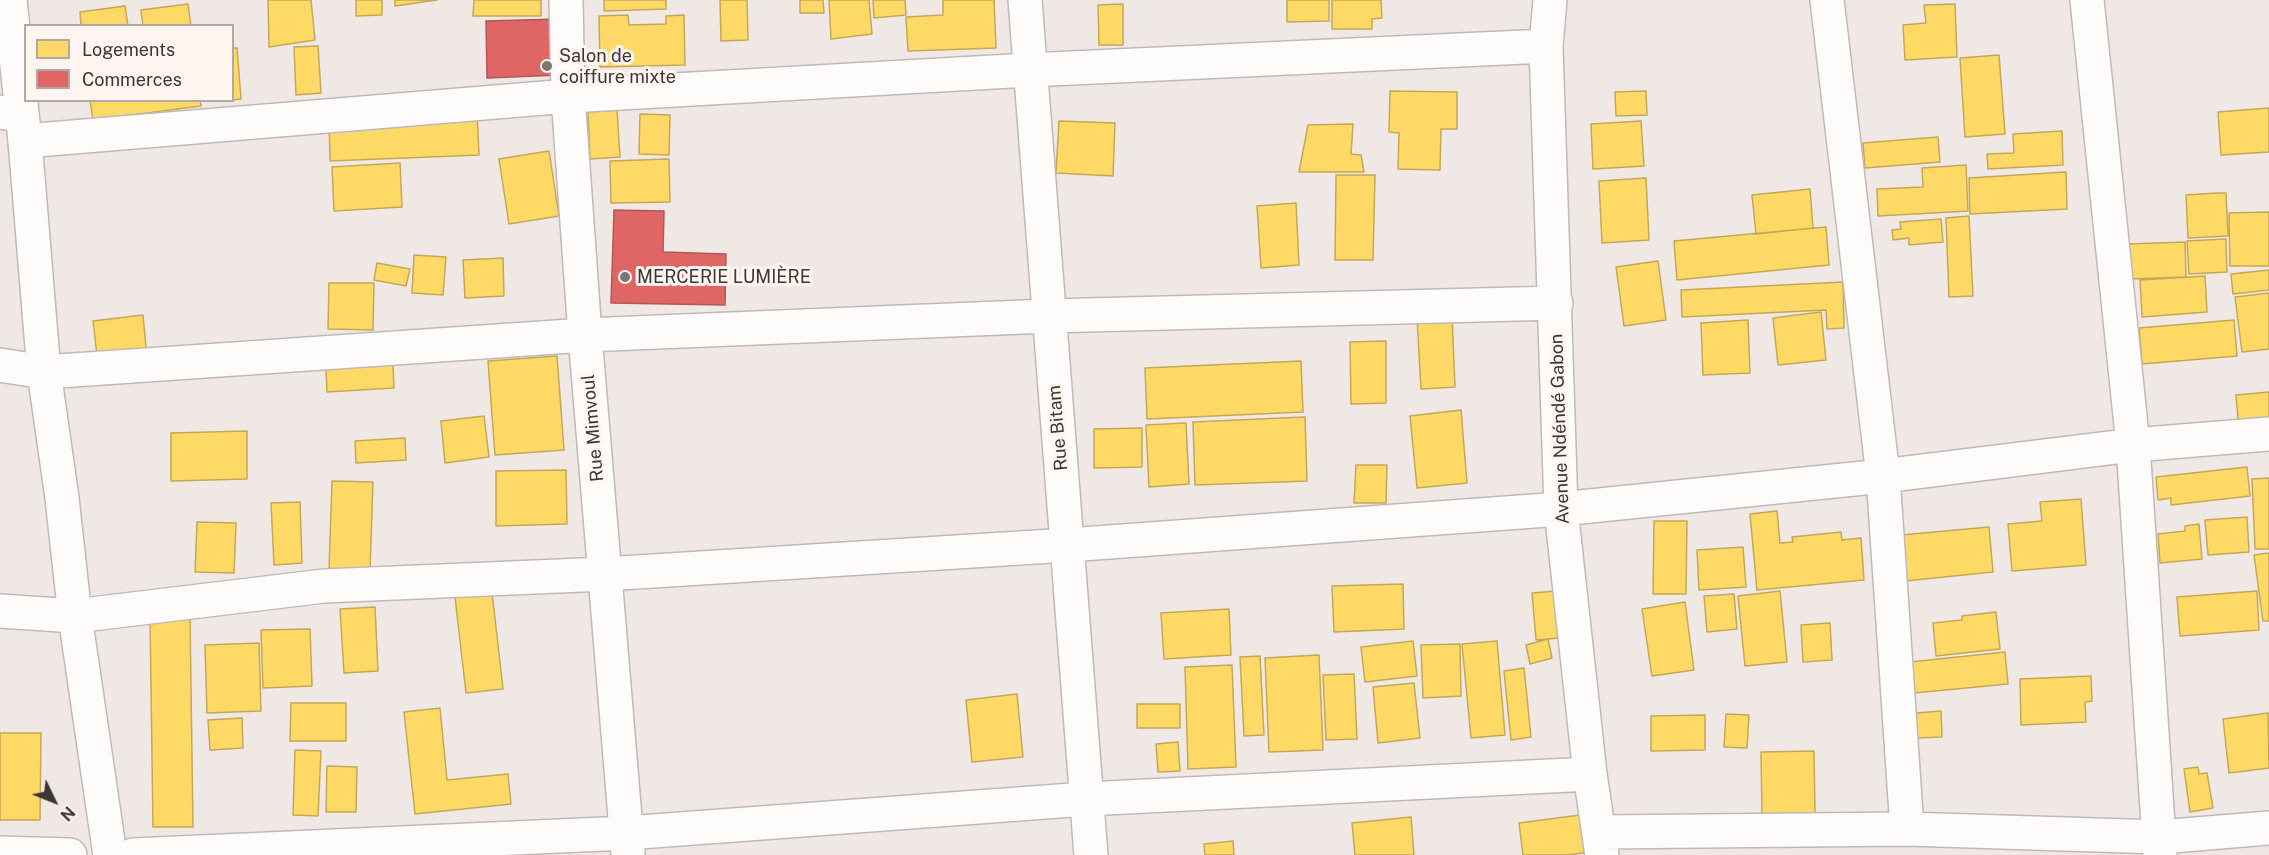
<!DOCTYPE html>
<meta charset="utf-8">
<style>
body{margin:0}
#map{position:relative;width:2269px;height:855px;overflow:hidden;background:#f0e8e5;font-family:"Public Sans",sans-serif}
canvas{display:block}
.legend{position:absolute;left:24px;top:24px;width:210px;height:78px;box-sizing:border-box;background:#fef5f1;border:2px solid #b0a9a5;margin:0;padding:8px 10px;list-style:none;font-size:18px;color:#3c3634}
.legend li{display:flex;align-items:center;gap:12px;height:30px}
.legend b{width:30px;border:2px solid #b0a9a5}
.north{position:absolute;left:24px;top:771px;width:60px;height:60px;-webkit-text-stroke:4px #fef5f1;paint-order:stroke;rotate:133deg;font-size:16px;font-weight:700;line-height:24px;text-align:center;color:#3c3634}
.north::after{content:'';display:block;margin:auto;width:21px;height:27px;background:#3c3634;clip-path:polygon(50% 0,100% 100%,50% 72%,0 100%)}
</style>
<div id="map">
<canvas width="2269" height="855"></canvas>
<ul class="legend">
<li><b style="height:16px;background:#ffd966"></b>Logements</li>
<li><b style="height:16px;background:#e06666"></b>Commerces</li>
</ul>
<div class="north">N</div>
</div>
<script>
const context = document.querySelector('canvas').getContext('2d');
context.lineJoin = 'round';
function fill(path, color) { context.fillStyle = color; context.fill(path, 'evenodd'); }
function trace(path, color, width, dash) { context.strokeStyle = color; context.lineWidth = width; context.lineCap = dash ? 'butt' : 'round'; context.setLineDash(dash || []); context.stroke(path); }
function drawText(font, color, halo, rows, align = 'center') {
  context.font = font + ' "Public Sans",sans-serif'; context.lineWidth = 6; context.setLineDash([]); context.textBaseline = 'middle'; context.strokeStyle = halo; context.fillStyle = color; for (const [text, x, y, turn = 0] of rows) {
    context.save(); context.translate(x, y); context.rotate((+turn || 0) * Math.PI / 180); context.textAlign = isNaN(turn) ? turn : align; if (halo) context.strokeText(text, 0, 0); context.fillText(text, 0, 0); context.restore();
  }
}
const homes = new Path2D(`
 M268 0H311L315 40 269 47Z
 M356 0H382V15L356 16Z
 M395 0H437L395 6Z
 M474 0H541V16H473Z
 M604 0H666V9L604 11Z
 M720 0H747L748 40 721 41Z
 M800 0H823L824 13H800Z
 M829 0H869L872 34 831 39Z
 M873 0H905L906 15 874 18Z
 M943 0H994L996 48 908 51 906 17 943 15Z
 M1287 0H1329V21L1287 22Z
 M1332 0H1381L1382 18 1372 19V29H1332Z
 M188 4 191 26H143L141 10Z
 M1123 4V45H1099L1098 5Z
 M1955 4 1957 57 1905 60 1903 25 1926 23 1924 5Z
 M125 6 128 26H81L80 12Z
 M628 15 629 25 666 24V16L684 15 685 65 600 67 599 16Z
 M318 46 321 93 296 95 294 47Z
 M232 48H237L241 99 232 100Z
 M1999 55 2005 134 1965 137 1960 58Z
 M1390 91 1457 92V129H1441L1440 170 1398 169 1399 133 1389 132Z
 M1646 91 1647 115 1616 116 1615 92Z
 M90 100H200L201 106 93 120Z
 M2269 108V152L2221 155 2218 112Z
 M617 110 620 157 590 159 588 112Z
 M477 112 479 155 330 161 329 117Z
 M640 114 670 115 669 155 639 154Z
 M1059 121 1115 123 1113 176 1056 173Z
 M1641 121 1644 166 1593 169 1591 124Z
 M1353 124 1351 154 1361 155 1364 172H1299L1308 125Z
 M2062 131 2063 165 1988 169 1987 154 2014 153 2013 134Z
 M1938 137 1940 162 1865 168 1863 143Z
 M549 151 559 216 509 224 499 159Z
 M669 159 670 202 611 203 610 161Z
 M400 163 402 207 334 211 332 167Z
 M1966 165 1968 211 1878 216 1877 189 1923 187 1922 168Z
 M2066 172 2067 209 1970 214 1969 178Z
 M1336 175H1375L1373 260H1335Z
 M1646 178 1649 240 1602 243 1599 181Z
 M1810 189 1813 228 1756 234 1752 195Z
 M2216 193H2226L2228 236 2188 238 2186 195Z
 M1296 203 1299 265 1261 268 1257 206Z
 M2269 212V266H2230L2229 213Z
 M1969 216 1973 296 1949 297 1946 218Z
 M1941 219 1943 242 1909 245V238L1893 240 1892 230 1901 229 1900 222Z
 M1826 227 1829 265 1677 280 1674 241Z
 M2226 239 2227 272 2189 274 2187 241Z
 M2185 242 2186 277 2129 279 2128 244Z
 M414 255 446 257 443 295 412 293Z
 M503 258 504 296 465 298 463 260Z
 M1658 261 1666 320 1624 326 1616 267Z
 M377 263 410 269 406 286 374 280Z
 M2269 270V290L2233 294 2231 274Z
 M2205 276 2207 312 2142 317 2140 280Z
 M1843 282 1844 328 1827 329 1826 310 1682 317 1681 290Z
 M329 283H374L373 330 328 329Z
 M2269 293V349L2242 352 2235 297Z
 M1821 312 1826 360 1778 365 1773 318Z
 M143 315 147 358 98 364 93 321Z
 M1452 316 1455 387 1421 389 1417 318Z
 M1748 320 1750 373 1703 375 1701 323Z
 M2234 320 2237 356 2142 364 2139 328Z
 M1386 341V403L1351 404 1350 342Z
 M557 356 564 450 495 455 488 361Z
 M1301 361 1303 412 1147 419 1145 368Z
 M393 365 394 388 327 392 326 369Z
 M2269 392V427L2239 430 2236 395Z
 M1461 410 1467 483 1417 488 1410 416Z
 M484 416 489 457 445 463 441 421Z
 M1305 417 1307 481 1195 485 1193 422Z
 M1186 423 1189 484 1149 487 1146 425Z
 M1142 428V467L1094 468V429Z
 M247 431V479L171 481V433Z
 M405 438 406 460 356 463 355 441Z
 M1356 465H1387L1386 503H1354Z
 M2247 467 2250 496 2171 505V498L2158 500 2156 477Z
 M566 470 567 524 496 526V471Z
 M2269 478V549H2255L2252 479Z
 M332 481 373 482 370 571 329 570Z
 M2081 499 2086 565 2012 571 2008 524 2042 521 2040 502Z
 M300 502 302 563 274 565 271 503Z
 M1777 511 1780 543 1793 542 1792 537 1841 532 1842 540 1861 538 1864 580 1757 590 1750 514Z
 M2247 517 2249 552 2208 555 2205 520Z
 M1654 521H1687L1686 594H1653Z
 M197 522 236 523 234 573 195 572Z
 M2199 524 2202 559 2160 563 2158 534 2185 531V526Z
 M1989 527 1993 572 1905 581 1901 535Z
 M1743 547 1746 587 1699 590 1697 550Z
 M2269 553V621H2263L2254 555Z
 M1403 584 1404 629 1334 632 1332 586Z
 M1567 590 1571 637 1536 640 1532 593Z
 M1780 591 1787 662 1745 666 1738 596Z
 M2257 591 2259 630 2180 636 2177 597Z
 M492 592 503 689 466 693 455 597Z
 M1734 594 1737 629 1707 632 1704 596Z
 M1685 602 1694 670 1652 676 1642 609Z
 M375 607 378 671 344 673 340 609Z
 M1229 609 1231 655 1164 659 1161 613Z
 M1996 612 2000 649 1936 656 1933 623 1962 620V616Z
 M190 615 193 827H153L150 616Z
 M1830 623 1832 660 1803 662 1801 625Z
 M310 629 312 686 263 688 261 630Z
 M1548 639 1552 658 1530 664 1526 645Z
 M1413 641 1417 676 1365 682 1361 647Z
 M1497 641 1505 735 1471 738 1462 644Z
 M259 643 261 711 207 713 205 645Z
 M1460 644 1461 696 1423 698 1421 645Z
 M2005 652 2008 684 1914 693 1910 662Z
 M1319 655 1323 750 1269 752 1265 658Z
 M1260 656 1264 735 1244 736 1240 657Z
 M1232 665 1236 767 1188 769 1185 667Z
 M1524 668 1531 737 1511 740 1504 671Z
 M1354 674 1357 739 1326 740 1323 675Z
 M2091 676 2092 701 2085 702 2086 722 2021 725 2020 679Z
 M1414 683 1420 738 1378 743 1373 687Z
 M1017 694 1023 757 972 762 966 700Z
 M291 703H346V741H290Z
 M1137 704H1180V728H1137Z
 M440 708 447 780 508 774 511 804 415 814 404 712Z
 M1941 711 1942 737 1917 738 1916 713Z
 M2268 713 2269 768 2229 773 2223 719Z
 M1726 714 1749 715 1747 748 1724 747Z
 M1705 715V750L1651 751V716Z
 M242 718 243 748 210 750 208 720Z
 M0 733H41L40 820H0Z
 M1178 742 1180 771 1158 772 1156 744Z
 M295 750 321 751 318 816 293 815Z
 M1814 751 1815 813 1762 814 1761 752Z
 M327 766 357 767 356 812H326Z
 M2198 767 2199 774 2207 773 2213 808 2190 812 2184 769Z
 M1588 814 1592 852 1566 855H1523L1519 823Z
 M1411 817 1414 855H1355L1352 823Z
 M1233 841 1234 855H1205L1204 844Z`);
fill(homes, '#ffd966');
trace(homes, '#c4a857', 1.5);
const shops = new Path2D(`
 M559 19 560 75 487 78 486 21Z
 M614 210 664 211 663 252 726 254 725 305 611 303Z`);
fill(shops, '#e06666');
trace(shops, '#af5857', 1.5);
const minor = new Path2D(`
 M566 0 568 96 585 335 628 854
 M1025 0 1091 855
 M1550 0 1546 46 1561 509 1590 774 1602 855
 M1827 0 1883 476 1907 829
 M2087 0 2133 445 2160 855
 M0 112 22 115
 M25 141 568 96 1029 70 1546 46
 M0 365 44 372 585 335 1048 316 1556 303
 M0 611 75 616 324 586 605 574 1068 545 1561 509 1883 476 2133 445 2269 434
 M1600 832 1907 829 2160 837 2269 828
 M0 853 70 855
 M133 855 626 833 1086 799 1590 774`);
const highway = new Path2D(`
 M10 0 25 141 44 372 62 498 75 616 110 855`);
trace(minor, '#c0bab7', 36);
trace(highway, '#c0bab7', 36);
trace(minor, '#fdfcfb', 33);
trace(highway, '#fdfcfb', 33);
for (const [x, y, r, color] of [
 [547,66,6,"#7b7472"],
 [625,277,6,"#7b7472"]
]) { const dot = new Path2D(); dot.arc(x, y, r, 0, 2 * Math.PI); context.fillStyle = color; context.fill(dot); trace(dot, '#fef5f1', 2); }
drawText('18px', '#3c3634', '#fef5f1', [
 ["Salon de",559,56],
 ["coiffure mixte",559,77],
 ["MERCERIE LUMIÈRE",637,277]
], 'left');
drawText('18px', '#3c3634', '#fef5f1', [
 ["Rue Mimvoul",593,428,-95],
 ["Rue Bitam",1058,428,-95],
 ["Avenue Ndéndé Gabon",1560,429,-92]
]);
</script>
